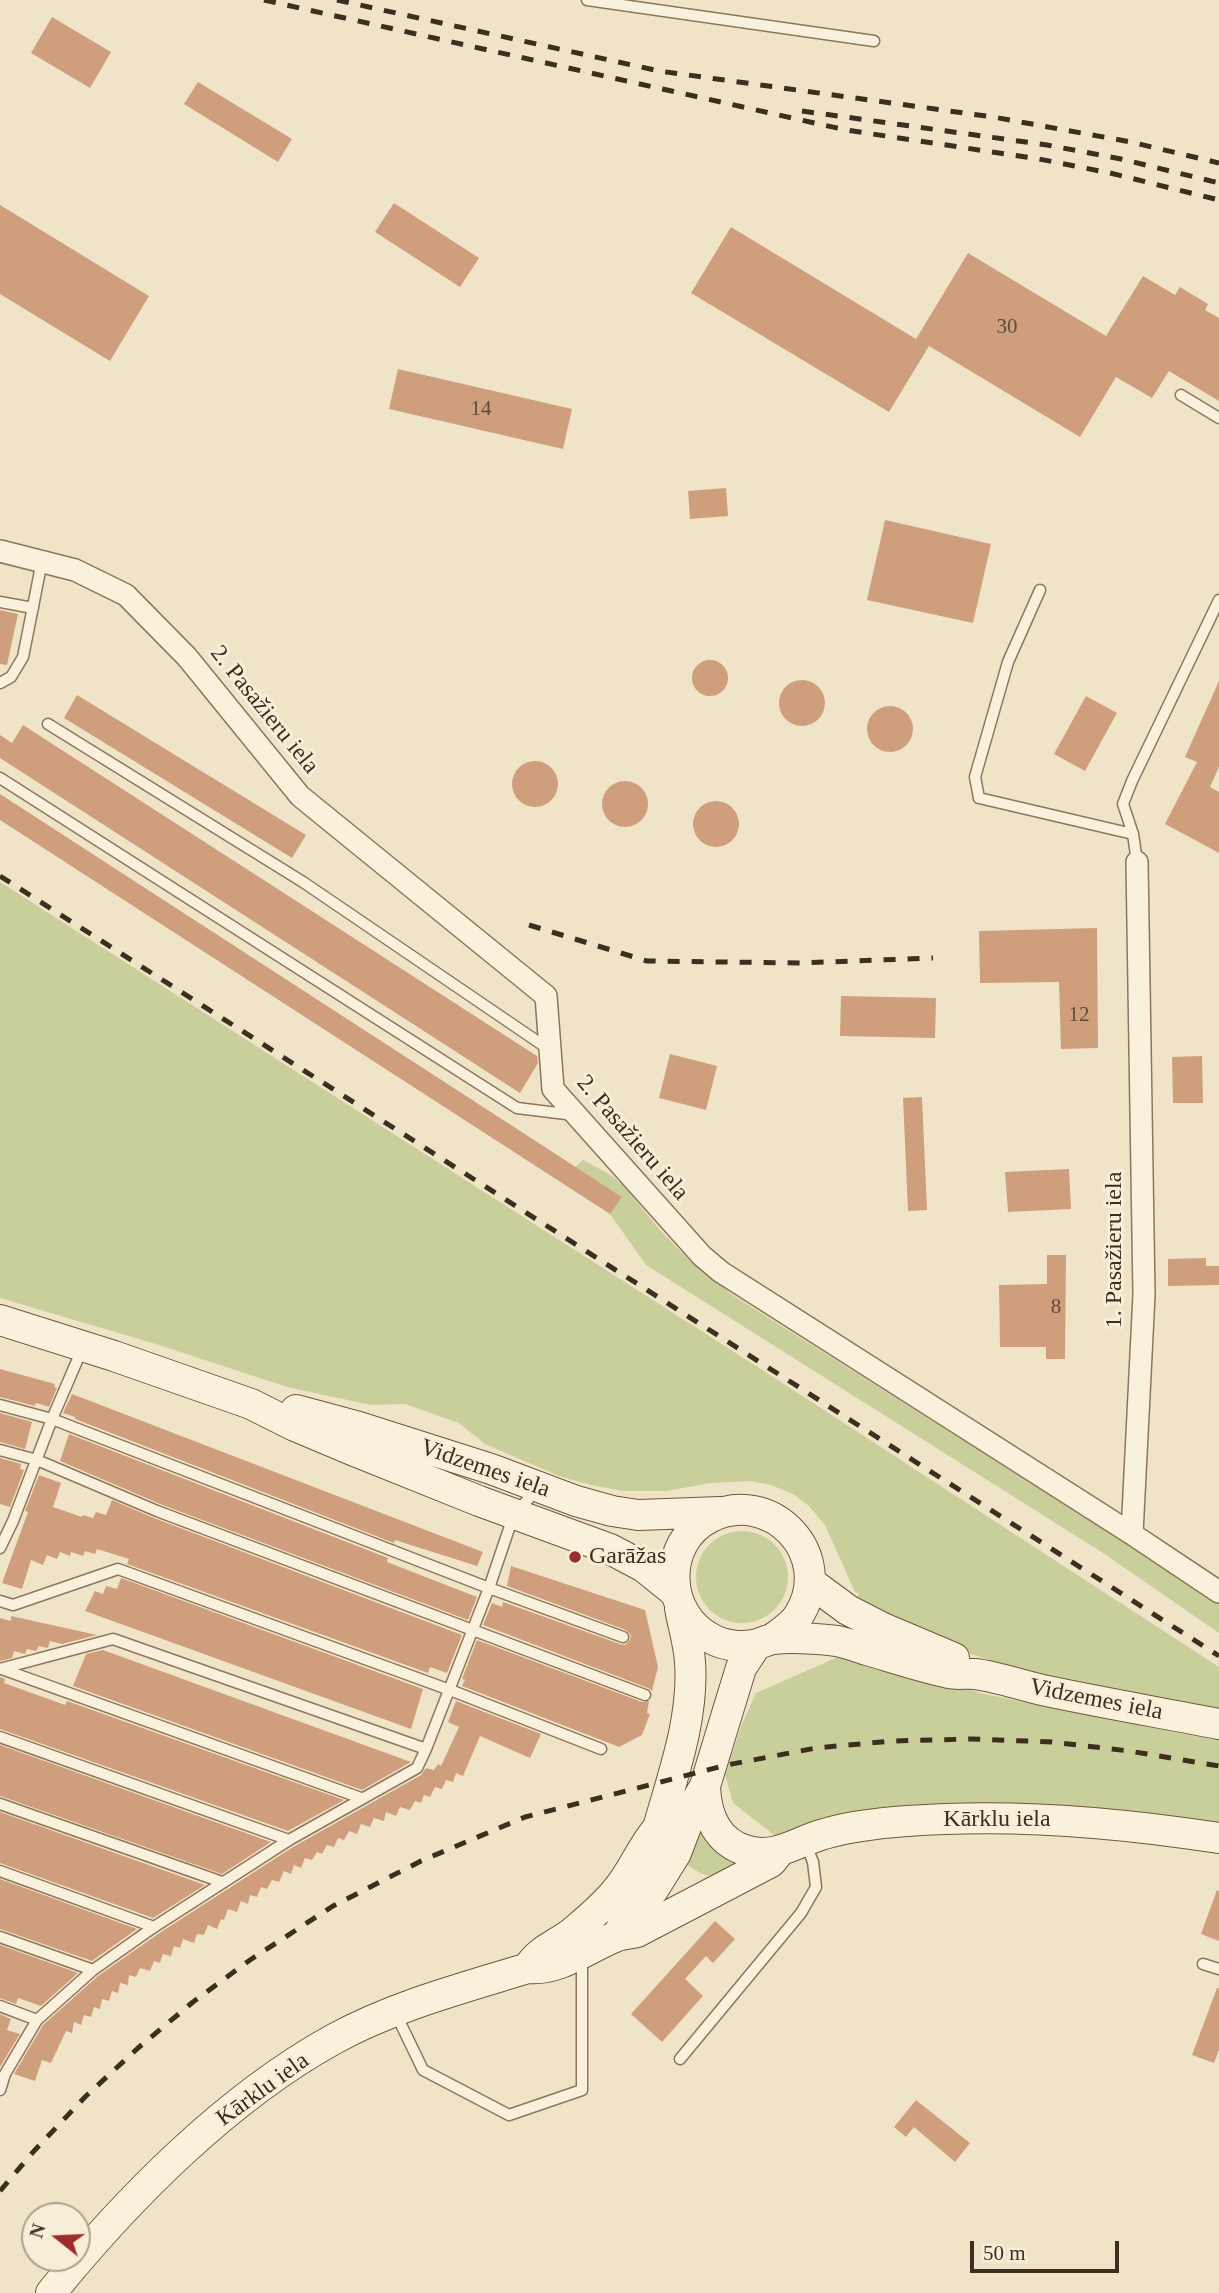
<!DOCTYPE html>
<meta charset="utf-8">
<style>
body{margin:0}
#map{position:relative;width:1219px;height:2293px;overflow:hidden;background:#f0e4c8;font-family:"Times New Roman",serif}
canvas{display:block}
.north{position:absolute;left:21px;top:2202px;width:70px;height:70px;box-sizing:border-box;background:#f7eed8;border:2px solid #ada18e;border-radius:50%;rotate:288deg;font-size:19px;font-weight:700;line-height:28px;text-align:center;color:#3d2e20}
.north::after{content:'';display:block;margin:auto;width:24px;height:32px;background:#9e2a2b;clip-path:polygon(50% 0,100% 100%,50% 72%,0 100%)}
.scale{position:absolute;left:970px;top:2241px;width:149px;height:32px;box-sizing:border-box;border:4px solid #3d2e20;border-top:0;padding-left:9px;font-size:21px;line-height:24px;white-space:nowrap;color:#3d2e20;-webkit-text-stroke:5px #f7eed8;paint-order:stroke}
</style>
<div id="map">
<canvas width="1219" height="2293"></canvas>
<div class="north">N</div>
<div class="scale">50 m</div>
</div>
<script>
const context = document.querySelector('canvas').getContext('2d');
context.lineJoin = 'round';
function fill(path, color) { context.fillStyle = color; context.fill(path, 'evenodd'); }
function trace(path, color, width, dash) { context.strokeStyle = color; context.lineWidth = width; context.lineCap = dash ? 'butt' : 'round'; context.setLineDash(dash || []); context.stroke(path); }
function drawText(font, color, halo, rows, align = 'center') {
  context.font = font + ' "Times New Roman",serif'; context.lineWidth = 6; context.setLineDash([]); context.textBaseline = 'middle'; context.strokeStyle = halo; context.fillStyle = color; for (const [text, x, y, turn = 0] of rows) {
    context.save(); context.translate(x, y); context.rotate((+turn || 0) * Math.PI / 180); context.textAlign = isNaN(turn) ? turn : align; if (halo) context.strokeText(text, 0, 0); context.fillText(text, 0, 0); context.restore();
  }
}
fill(new Path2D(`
 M0 882 767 1373 1219 1667V1712C1142 1696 1063 1685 989 1660 943 1645 899 1625 855 1605L859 1593 855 1592 825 1525 809 1506 793 1494 771 1485 751 1481 710 1483 667 1491H623L591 1485 559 1476 485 1444 459 1423 405 1404 371 1405 287 1387 159 1345 0 1298Z
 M583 1160 609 1174 623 1185 659 1229 689 1260 734 1296 1219 1602V1633L1103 1553 646 1265 610 1214 621 1196 575 1167Z
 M696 1577a46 46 0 1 1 92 0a46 46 0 1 1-92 0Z
 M840 1650 984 1694 1118 1721 1219 1738V1825L778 1838 733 1803 725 1775 742 1724 756 1693 838 1657Z
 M697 1821 751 1861C719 1877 713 1885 682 1861Z`), '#c9cf9b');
fill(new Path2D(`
 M52 17 111 52 90 88 31 53Z
 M198 82 292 139 278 162 184 104Z
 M394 203 479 258 460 287 375 232Z
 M0 205 149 296 110 361 0 294Z
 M731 227 916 339 968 253 1106 336 1143 276 1175 295 1180 287 1208 304 1205 310 1219 318V401L1169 371 1152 398 1116 377 1080 437 929 346 889 412 691 293Z
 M398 369 572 409 563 449 389 409Z
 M726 488 728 516 690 519 688 491Z
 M885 520 991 544 973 623 867 600Z
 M0 610 18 614 7 665 0 664Z
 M692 678a18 18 0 1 1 36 0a18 18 0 1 1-36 0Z
 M779 703a23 23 0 1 1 46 0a23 23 0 1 1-46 0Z
 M1219 681V767L1210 787 1219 792V853L1165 824 1197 762 1185 757Z
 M77 695 306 835 292 858 64 718Z
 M1086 696 1117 713 1085 771 1054 754Z
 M867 729a23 23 0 1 1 46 0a23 23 0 1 1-46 0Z
 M23 725 537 1056 538 1063 520 1093 0 758V735L12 743Z
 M512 784a23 23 0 1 1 46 0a23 23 0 1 1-46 0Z
 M602 804a23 23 0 1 1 46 0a23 23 0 1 1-46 0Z
 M0 794 622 1197 610 1214 0 820Z
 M693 824a23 23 0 1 1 46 0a23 23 0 1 1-46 0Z
 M1097 928 1098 1048 1061 1049 1059 982 980 983 979 931Z
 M841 996 936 998 935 1038 840 1036Z
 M670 1054 717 1066 706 1110 659 1098Z
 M1202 1056 1203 1103H1173L1172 1057Z
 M922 1097 927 1210 908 1211 903 1098Z
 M1069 1169 1071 1209 1008 1212 1005 1172Z
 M1047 1255H1066L1065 1359H1046V1347H1000L999 1285 1047 1284Z
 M1206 1258V1266H1219V1285L1168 1286V1259Z
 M0 1369 55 1384 54 1387 57 1388 49 1407 36 1403 35 1406 0 1397Z
 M72 1394 483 1552 477 1566 395 1540 394 1543 75 1419V1417L63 1413Z
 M0 1413 32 1422 25 1449 0 1442Z
 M69 1434 388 1558 387 1562 477 1597 468 1620 160 1504 60 1461Z
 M0 1458 21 1464 20 1469 24 1470 10 1507 0 1504Z
 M39 1475 61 1483 53 1507 82 1517 83 1515 93 1518 96 1512 106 1515 112 1500 154 1518 462 1635 447 1673 430 1667 428 1673 127 1564 129 1559 97 1549 95 1554 85 1551 83 1556 71 1552 70 1556 60 1552 57 1559 47 1555 43 1565 31 1560 22 1589 2 1583 28 1512 25 1511Z
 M511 1566 645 1610 658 1667 652 1691 648 1688 483 1625 492 1603 502 1607 503 1602 620 1644 625 1645 630 1640 631 1635 626 1630 507 1586Z
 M121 1578 423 1689 411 1729 85 1611 95 1591 103 1594 106 1586 117 1589Z
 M11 1616 97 1635 62 1644 50 1641 48 1648 39 1646 36 1651 27 1649 25 1654 14 1651 12 1658 0 1661V1618L11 1621Z
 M477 1640 642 1702 649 1701 647 1713 650 1714 642 1735 619 1747 462 1686 465 1680 462 1679Z
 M103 1650 411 1762 362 1790 73 1686 86 1654Z
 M0 1677 5 1679 4 1683 65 1705 67 1701 344 1800 288 1831 0 1729Z
 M456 1701 541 1734 530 1758 480 1736 463 1776 456 1773 453 1782 446 1780 442 1789 435 1787 430 1797 424 1795 421 1803 415 1801 410 1810 400 1807 396 1816 386 1812 384 1821 374 1818 370 1827 361 1824 357 1834 349 1831 344 1840 338 1838 334 1847 327 1845 322 1854 317 1852 312 1860 305 1858 301 1868 294 1865 291 1874 284 1871 279 1882 272 1880 267 1889 261 1887 257 1897 250 1895 248 1904 241 1901 237 1912 228 1909 224 1920 221 1919 217 1929 208 1925 204 1935 197 1934 194 1943 183 1939 180 1948 174 1946 171 1956 163 1954 160 1963 154 1961 150 1971 140 1968 136 1977 129 1975 128 1985 120 1983 118 1993 112 1991 109 2001 102 1999 100 2009 94 2007 91 2017 84 2015 81 2025 74 2022 72 2033 66 2031 51 2063 42 2060 35 2081 14 2074 43 2025 98 1976 158 1934 293 1847 421 1775 426 1768 434 1770 438 1764 441 1766 459 1727 448 1722Z
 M0 1745 271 1842 222 1874 0 1796Z
 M0 1812 205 1885 153 1918 0 1863Z
 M0 1879 137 1929 92 1961 0 1929Z
 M1217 1890 1219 1891V1941L1201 1934Z
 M715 1921 735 1939 713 1963 706 1956 685 1979 703 1996 662 2042 631 2014Z
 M0 1945 78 1973 41 2006 18 1998 16 2004 0 1998Z
 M1217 1988H1219V2050L1214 2063 1192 2055Z
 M0 2014 11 2019 7 2030 20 2034 0 2067Z
 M916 2100 970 2143 955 2162 914 2127 906 2137 894 2127Z`), '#cf9f7d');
const lane = new Path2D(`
 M587 0 874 41
 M1181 395 1219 418
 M1040 590 1008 662 975 777 979 798 1133 834
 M0 602 33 608
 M0 683 11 677 23 657 42 561
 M48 724 303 882 550 1050
 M0 778 517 1108 574 1115
 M1137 862 1133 834 1123 804 1132 781 1219 600
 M0 1405 52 1419 489 1588 623 1637
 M0 1450 37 1460 157 1511 645 1695
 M0 1548 13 1521 52 1419 83 1347
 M0 1601 13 1605 118 1569 450 1690 601 1749
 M0 1669 113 1639 426 1749 489 1588 514 1514 536 1491
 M2 1669 361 1798
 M0 1737 289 1840 417 1768 426 1749
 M0 1804 222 1882
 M0 1871 154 1927
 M0 1937 93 1970
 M1203 1964 1219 1969
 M0 2006 37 2020
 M395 2012 423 2070 509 2115 582 2090V1956
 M680 2059 801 1913 816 1887 813 1862 805 1842
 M0 2090 5 2074 37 2020 93 1970 154 1927 289 1840`);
const street = new Path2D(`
 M0 551 75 570 126 595 187 657 300 796 546 996 553 1089 702 1256 721 1272 1132 1534 1219 1592
 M1132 1534 1144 1295 1137 862`);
const secondary = new Path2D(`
 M0 1320 114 1356 251 1404 295 1426 352 1450 479 1501 610 1549 644 1567 675 1592
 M296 1410 359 1427 491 1469 576 1501 612 1511 638 1515 720 1512
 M810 1582 848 1610 883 1628 954 1658
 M772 1639C782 1632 793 1625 799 1615 836 1555 771 1486 709 1518 661 1543 664 1615 712 1639 725 1646 744 1648 758 1644 763 1642 768 1640 773 1639 791 1637 819 1639 837 1641 847 1643 858 1647 867 1650 894 1658 921 1667 949 1673 957 1675 966 1673 975 1674 999 1677 1023 1686 1047 1691 1104 1703 1162 1713 1219 1724
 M756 1645 741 1668 705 1786C706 1815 717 1843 748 1851 776 1859 798 1841 824 1834 851 1826 879 1823 907 1821 1011 1813 1116 1822 1219 1838
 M617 1936 627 1918 653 1890 676 1853 695 1803 705 1786
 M530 1965C541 1949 558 1944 573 1932 587 1920 604 1906 616 1891 633 1872 641 1847 658 1828 673 1775 694 1718 690 1662 689 1644 683 1626 680 1608
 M51 2293C127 2199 227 2098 334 2039 394 2006 463 1988 528 1968 560 1971 587 1948 615 1937 622 1934 630 1934 637 1932L771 1862 779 1852`);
trace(lane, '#8d765c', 13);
trace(street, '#8d765c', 24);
trace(secondary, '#6f573f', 32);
trace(lane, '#faf1dc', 10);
trace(street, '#faf1dc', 21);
trace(secondary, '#faf1dc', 30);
trace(new Path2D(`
 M264 0 846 130 1039 159 1110 173 1219 200
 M337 0 659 71 993 117 1131 142 1219 163
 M802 111 1047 145 1121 159 1219 183
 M0 876 1219 1656
 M529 925 647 961 800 963 933 958
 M0 2191 34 2151 85 2097 138 2048 193 2002 250 1960 333 1906 421 1861 525 1817 727 1765 816 1748 892 1741 971 1739 1052 1742 1129 1751 1219 1766`), '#3d2e20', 5, [12, 12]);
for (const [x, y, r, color] of [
 [575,1557,7,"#9e2a2b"]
]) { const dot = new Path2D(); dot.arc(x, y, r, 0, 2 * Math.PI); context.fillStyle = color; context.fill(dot); trace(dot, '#f7eed8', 2.5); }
drawText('21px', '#624a37', null, [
 ["30",1007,327],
 ["14",481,409],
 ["12",1079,1015],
 ["8",1056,1307]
]);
drawText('24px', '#3d2e20', '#f7eed8', [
 ["2. Pasažieru iela",264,710,51],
 ["2. Pasažieru iela",632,1138,49],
 ["1. Pasažieru iela",1115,1250,-90],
 ["Vidzemes iela",485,1469,19],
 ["Vidzemes iela",1096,1700,11],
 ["Kārklu iela",997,1820],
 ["Kārklu iela",263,2090,-36]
]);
drawText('24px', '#3d2e20', '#f7eed8', [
 ["Garāžas",589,1557]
], 'left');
</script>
